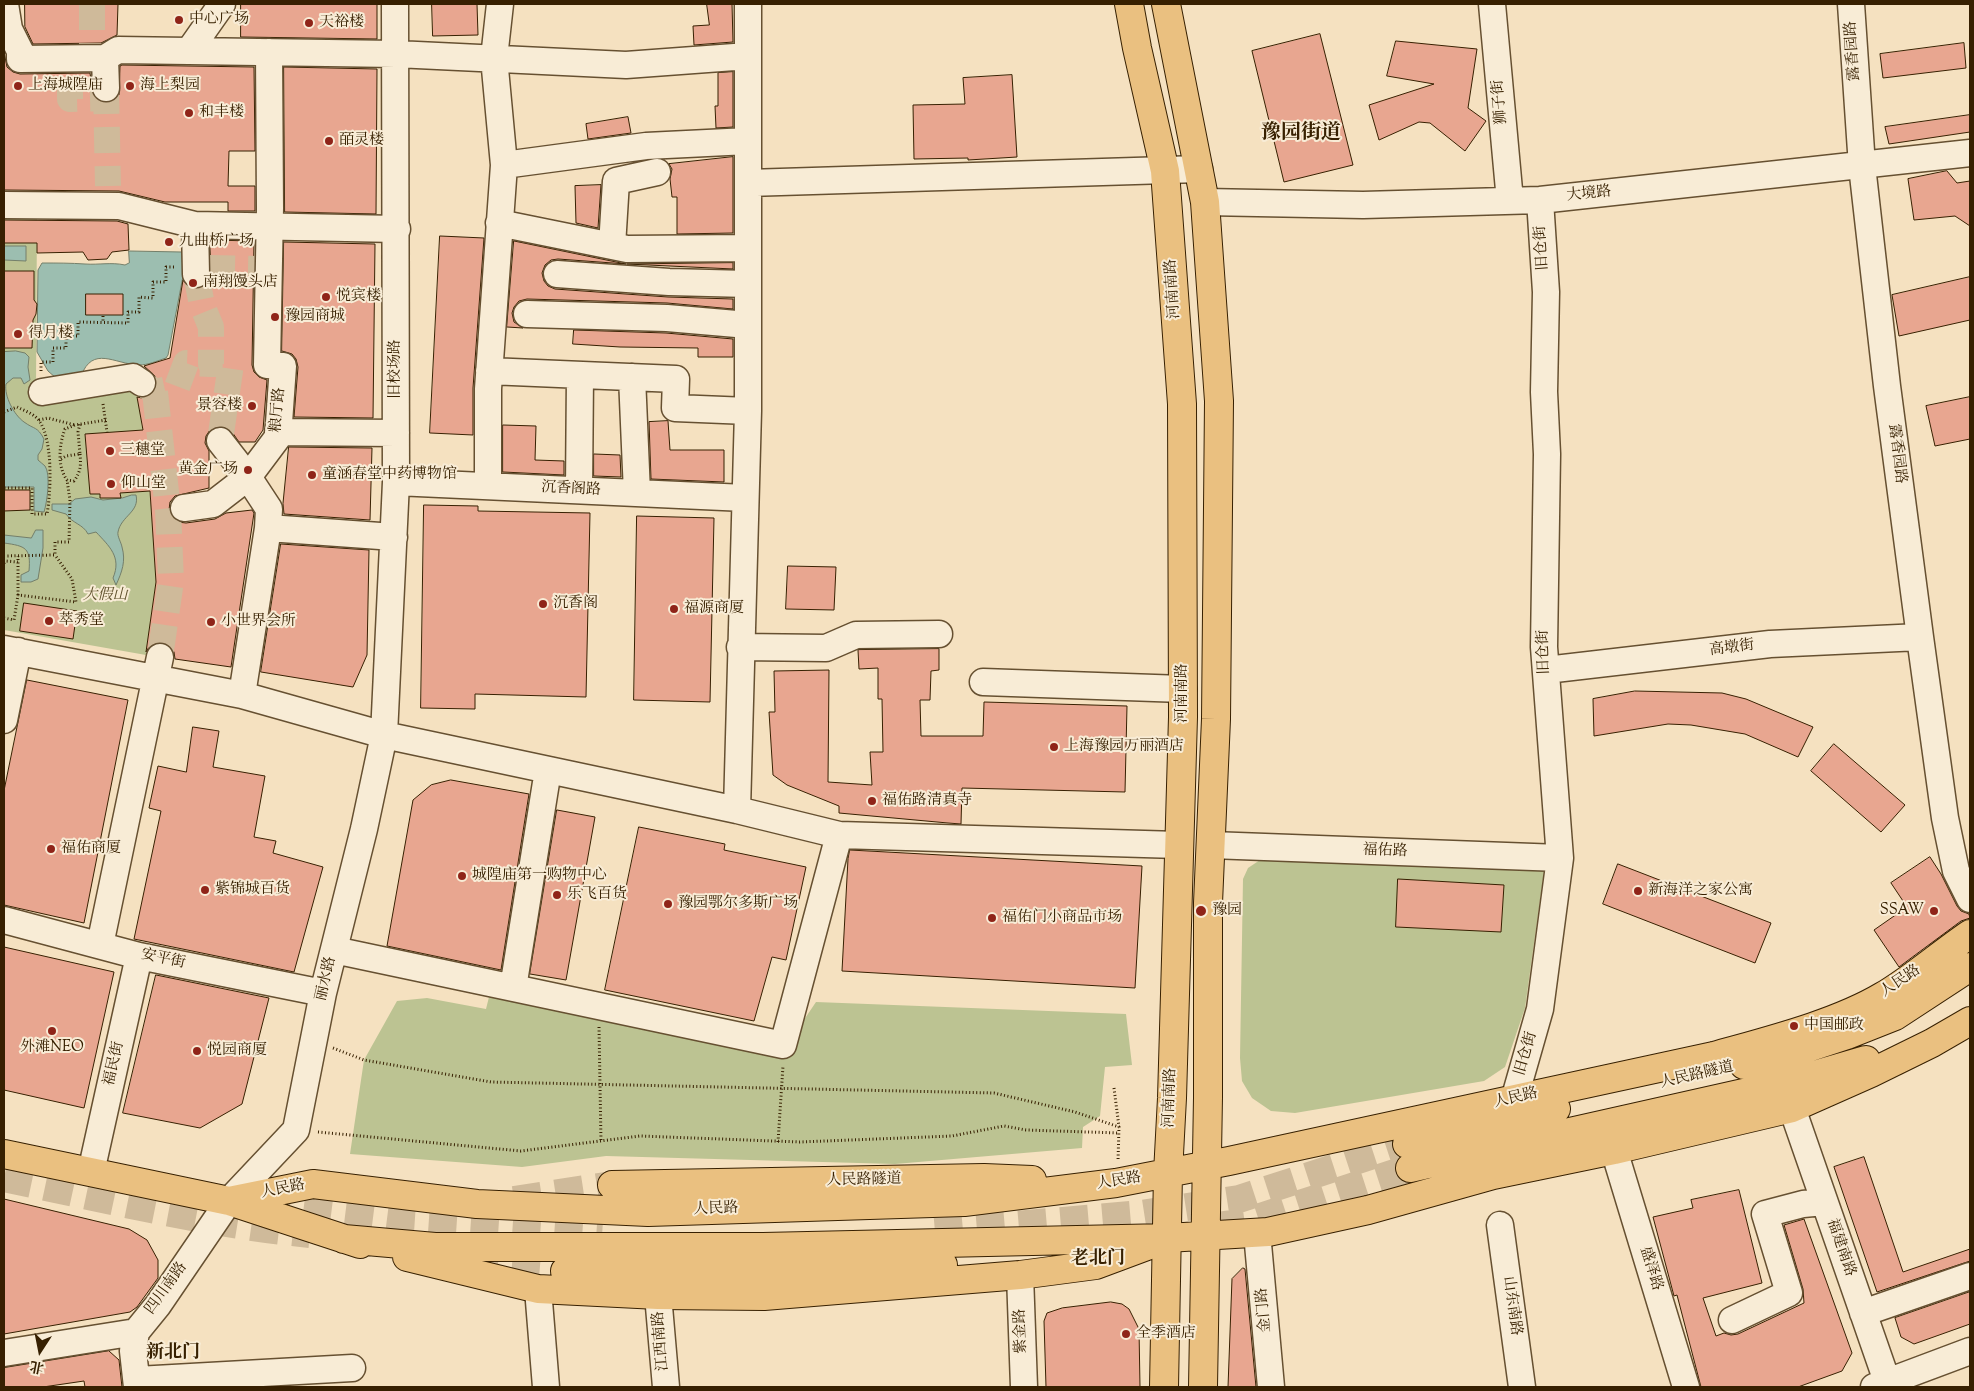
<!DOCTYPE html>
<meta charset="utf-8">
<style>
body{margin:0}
#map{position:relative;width:1974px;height:1391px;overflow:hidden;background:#f5e1c0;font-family:"Sorts Mill Goudy","Noto Serif SC",serif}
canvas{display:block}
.frame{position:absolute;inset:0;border:5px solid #372001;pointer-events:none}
.north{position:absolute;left:15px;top:1326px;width:50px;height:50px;-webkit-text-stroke:4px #f8ecd6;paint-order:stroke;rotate:191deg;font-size:14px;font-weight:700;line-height:20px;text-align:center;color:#372001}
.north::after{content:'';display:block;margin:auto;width:18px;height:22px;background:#372001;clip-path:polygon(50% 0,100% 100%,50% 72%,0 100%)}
</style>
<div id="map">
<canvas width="1974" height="1391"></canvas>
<div class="frame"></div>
<div class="north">北</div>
</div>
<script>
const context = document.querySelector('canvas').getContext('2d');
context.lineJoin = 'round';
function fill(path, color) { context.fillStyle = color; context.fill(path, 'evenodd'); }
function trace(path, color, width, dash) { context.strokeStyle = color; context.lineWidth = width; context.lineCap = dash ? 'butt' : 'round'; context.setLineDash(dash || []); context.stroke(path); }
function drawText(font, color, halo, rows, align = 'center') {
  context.font = font + ' "Sorts Mill Goudy","Noto Serif SC",serif'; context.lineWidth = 4; context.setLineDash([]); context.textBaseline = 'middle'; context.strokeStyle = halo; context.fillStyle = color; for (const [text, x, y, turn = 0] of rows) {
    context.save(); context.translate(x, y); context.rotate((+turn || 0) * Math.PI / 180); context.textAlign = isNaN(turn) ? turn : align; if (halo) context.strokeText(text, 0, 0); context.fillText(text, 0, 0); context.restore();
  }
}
fill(new Path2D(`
 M37 212 36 387 135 385 141 419 151 503 156 582 146 655 4 630V213Z
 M1260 860 1544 871 1525 1008 1505 1067 1484 1081 1295 1113 1271 1111 1252 1098 1242 1081 1240 1058 1243 879 1248 868Z
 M489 997 783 1051 816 1002 1126 1014 1132 1065 1105 1067 1100 1116 1083 1127 1082 1148 895 1164 606 1156 522 1167 350 1154 364 1060 397 1001 427 998 486 1009Z`), '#bcc392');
const water = new Path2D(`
 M4 246H26V261L4 260Z
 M129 251 182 252 183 276 168 355 166 358C157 361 148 365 139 365 114 364 93 345 81 376L56 378 48 371 37 352 38 270 42 263C57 263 71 263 85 264 99 265 111 262 125 265L129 263Z
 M16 351 25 353 29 357 28 367 30 380 24 384 21 378H13L6 384C4 396 14 415 24 422 35 430 37 426 44 439L42 449 38 455V460C40 462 43 464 45 466 51 474 47 503 44 512L34 511V487H4V352Z
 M132 495H136C140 512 121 516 118 532 117 536 121 542 122 547 126 561 122 572 116 585L113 578C122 557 109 546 96 532L88 534C83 524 73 524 66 514L52 510V504H69L75 499 91 497 103 500 122 498Z
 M36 530H43V548L38 579 31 582H21V575L29 571C31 548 26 546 4 543V535L31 538Z`);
fill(water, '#9cbeb0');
trace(water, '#747f6a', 1);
const building = new Path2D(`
 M25 4H118L117 35 101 43 33 44 25 27Z
 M241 4H377V39L241 37Z
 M432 4H477L478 35 433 36Z
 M707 4H732L733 42 694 45 693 26 709 25Z
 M1320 34 1353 165 1284 182 1252 51Z
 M1396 41 1477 49 1468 108 1486 121 1465 151 1430 123 1419 122 1379 140 1369 105 1434 84 1387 76Z
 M1964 43 1966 68 1883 78 1880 54Z
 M4 52 7 67 13 72 20 74 90 73 93 95 99 101 106 103 114 100 119 95 120 66 122 65 254 67 255 151H229L228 186H255V211H228V202H165L119 191 4 190Z
 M284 67 377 69 376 214 285 212Z
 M733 72V127L716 128 715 106H718V73Z
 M1012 75 1017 157 968 160V158L914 159 913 105 965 104 963 78Z
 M1970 115V132L1889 144 1885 127Z
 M628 117 631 133 588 139 586 124Z
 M733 157V233L677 234V197H672L670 179 672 169 669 164Z
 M1947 171 1957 183 1970 181V226L1955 216 1914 220 1908 179Z
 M601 185 598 228 576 223 575 186Z
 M4 220 117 221 128 224 129 250 112 252 107 259 88 260 83 252 37 253V243H4Z
 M440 236 484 238 473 388V435L430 433Z
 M210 240 254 241 252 365 254 372 259 377 267 380 263 430 255 442H239L232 432 225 427 217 426 210 430 206 436 205 443 209 451V488L175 496 170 502 169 510 172 518 178 522 186 523 215 519 226 513 252 510 254 513 231 667 175 659 174 652 170 646 163 642 155 643 149 647 146 652 156 582 150 491 120 493 121 498H100V494H90L85 434 143 430 137 397 142 398 149 396 155 391 157 383 155 376 144 366 170 358 183 280 188 287 196 289 203 287 209 282 211 274Z
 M514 241 626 264 558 259 551 260 545 265 542 273 544 281 548 286 555 289 668 297 733 299V309L667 303 527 299 519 301 514 307 512 313 514 322 523 328 507 327Z
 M284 242 375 244 373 418 294 417 298 367 296 359 292 354 282 351Z
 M733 263V269L627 264Z
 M4 271H34V300L37 304 36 314 33 320 32 348H4Z
 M1970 277V320L1899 336 1892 295Z
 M86 294H123V315H86Z
 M574 330 666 333 733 339V357H698V348L620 347 573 344Z
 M1970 397V439L1935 446 1926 406Z
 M668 421 670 450H724V482L651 479 649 422Z
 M503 425 536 426 535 460 564 461V475L503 472Z
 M289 447 372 448 370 520 284 514 283 504Z
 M594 454 620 455 621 477 594 476Z
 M4 490H30V510L4 511Z
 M424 505 478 506V511L590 513 586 697 475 694V709L421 708Z
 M637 516 714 518 710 702 634 700Z
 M281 544 369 550 367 655 353 687 261 672Z
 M788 566 836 567 834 610 786 609Z
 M24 603 77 611 73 639 20 631Z
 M939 649V670L931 671 930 700H920L921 736H983L984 702 1127 706 1125 792 962 788 961 824 948 823 839 813V806L787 785 773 775 769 712H775L774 671 829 670 828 782 872 785 870 752H883L882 699H878V668L859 669 858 650Z
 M27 680 128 700 84 923 4 905V791Z
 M1635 691 1722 693 1746 699 1813 727 1798 757 1745 734 1691 725 1668 724 1594 736 1593 699Z
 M193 727 219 731 213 767 265 776 254 837 276 841 273 853 323 867 294 972 134 939 161 811 149 808 158 766 186 772Z
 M1834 744 1905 805 1881 832 1811 771Z
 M451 780 529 794 501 970 387 946 413 800 431 785Z
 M557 810 595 817 566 980 530 974Z
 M639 827 725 844 724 850 806 867 786 960 772 957 754 1021 605 990Z
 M850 850 1142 866 1135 988 842 971 848 859Z
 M1930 857 1941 874 1957 906 1961 911 1969 914 1970 918 1961 921 1899 967 1874 930 1907 907 1891 883Z
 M1618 864 1771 923 1755 963 1603 904Z
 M1398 879 1504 885 1501 932 1396 927Z
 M4 947 114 972 84 1108 4 1090Z
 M156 975 269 998 242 1104 200 1128 123 1113Z
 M1864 1157 1903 1272 1970 1249V1261L1877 1292 1834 1167Z
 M1739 1190 1762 1283 1703 1298 1716 1336 1724 1333 1731 1335 1738 1334 1804 1303 1803 1289 1784 1225 1804 1219 1852 1353 1842 1371 1798 1387H1701L1677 1295 1674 1296 1653 1217 1693 1208 1691 1200Z
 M4 1199 129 1229 147 1240 158 1260V1278L137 1307 130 1312 4 1334Z
 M1243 1268 1245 1269 1256 1387H1228L1232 1279Z
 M1970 1292V1324L1914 1344 1901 1337 1895 1318Z
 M1111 1302 1122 1304 1129 1309 1139 1329 1140 1387H1046L1044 1321 1047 1313 1062 1308Z
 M109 1351 119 1360 122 1387H85L84 1381 43 1387H4V1368Z`);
fill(building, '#e8a690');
trace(building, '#372001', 1);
trace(new Path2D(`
 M92 4V50
 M70 80V99L106 98
 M106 88 108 186
 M209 268 257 269
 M196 274 202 305 211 327V364H231L220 441
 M142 383 155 392 177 387 186 363 211 364
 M155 392 168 510 171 581 160 657`), '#cfba9a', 26, [26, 13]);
trace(new Path2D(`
 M4 1178C105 1199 207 1224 310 1234
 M514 1200 612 1185
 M262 1203 292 1208 410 1223 602 1236
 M1217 1226 1245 1222 1410 1168
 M935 1232 1142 1214 1239 1199 1407 1144
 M470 1263 565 1271`), '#cfba9a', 28, [28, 14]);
const minor = new Path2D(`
 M5 4 9 29 20 51V59L105 58 118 50 189 51 396 54 626 65 748 56
 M1492 4 1510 201
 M1851 4 1862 166 1887 386 1920 637 1945 818 1956 871 1970 899
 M189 51 222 4
 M105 58 106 88
 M504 165 646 146 748 141
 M748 183 1199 169
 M1205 202 1363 205 1540 200 1970 153
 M4 205 119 206 195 225 397 229
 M499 223 627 249 748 248
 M195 225 196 274
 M612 246 616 181 657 172
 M557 274 669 282 748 284
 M527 314 667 318 748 325
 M489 371 676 379 675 408 748 411
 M632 377 637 493
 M42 392 133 377 142 383
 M278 432 396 433
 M396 482 745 498
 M488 486V389L504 165 494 58 500 4
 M579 490 580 375
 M184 508 213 504 248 477 220 441
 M268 528 394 537
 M740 647 826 648 856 635 939 634
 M4 649 242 695 384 735 737 810 839 835 1178 845
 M1546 670 1770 644 1920 637
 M983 682 1183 689
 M242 695 268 528 269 509 248 477 278 437 283 366 267 365 270 208 269 52
 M4 720 18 651
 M737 810 748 411V4
 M1211 845 1560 858
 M4 920 139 956 323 993
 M100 945 160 657
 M334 950 783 1045 839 835
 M513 988 548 770
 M1514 1100 1540 1009 1560 858 1544 647 1547 454 1544 392 1546 292 1540 200
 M1792 1108 1889 1387
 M1614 1150 1686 1387
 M91 1172 139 956
 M1500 1225 1522 1387
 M1257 1233 1271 1387
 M1020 1275 1024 1387
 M538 1289 546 1387
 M658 1295 666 1387
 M1863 1313 1970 1276
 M1732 1320 1789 1293 1765 1214 1803 1204 1824 1202
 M4 1353 136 1332
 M137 1380 352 1368
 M137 1387 133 1351 136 1332 158 1305 229 1201 296 1130 323 993 364 829 384 735 396 482 395 4
 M1874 1387 1970 1351`);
const major = new Path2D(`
 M1129 4 1137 48 1165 171 1182 404 1183 717 1172 1098 1168 1173 1164 1387
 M1166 4 1205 202 1219 401 1216 719 1208 903V1097L1203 1387
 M1744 1065 1780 1057 1847 1035 1895 1016 1970 967
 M1407 1144 1556 1109
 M4 1154 229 1201 360 1244
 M1410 1168 1784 1084 1866 1060
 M612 1185 984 1178 1032 1180
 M229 1201 313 1184 477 1204 648 1212 964 1202 1116 1183 1229 1161 1714 1056C1767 1041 1836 1024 1883 996 1912 979 1942 953 1970 934
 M344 1239 435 1247H763L1167 1238 1268 1232 1368 1210 1493 1175 1614 1150 1792 1108 1871 1073 1932 1043 1970 1021
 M407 1257 538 1289 658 1295 764 1296 1020 1275 1096 1265 1147 1246
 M565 1271 674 1273 943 1265`);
trace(minor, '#665031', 29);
trace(major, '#372001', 30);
trace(new Path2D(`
 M103 316V322
 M41 371V362H53V348H66V336H78V322L128 323V312H139V297L153 298V282H166V267H175
 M103 404 107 432
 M4 412 17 407C25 411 35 414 40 422 53 442 51 492 47 514H32V488H4
 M39 420 48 418 75 425
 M80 454C81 465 81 471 74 481L67 480C57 466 59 445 65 429L75 425 106 420
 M61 459 66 456 80 454 78 432 80 424
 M4 556 55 555V542H69L70 500 67 480
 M4 563 6 561 18 562
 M18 595V556
 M4 618 14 620 18 595 76 602 72 579 55 555
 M599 1027 601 1142
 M333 1048 364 1060 491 1082 994 1093 1075 1112 1119 1127 1118 1161
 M1114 1088 1119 1127
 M318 1132 521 1151 640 1136 800 1142 952 1136 1004 1126 1026 1130 1119 1133
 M778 1142 783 1066`), '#372001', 3, [1, 2.5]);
trace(minor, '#f8ecd6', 26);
trace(major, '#eac080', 28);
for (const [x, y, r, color] of [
 [179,20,5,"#8f2418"],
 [309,23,5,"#8f2418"],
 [18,86,5,"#8f2418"],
 [130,86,5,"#8f2418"],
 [189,113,5,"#8f2418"],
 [329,141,5,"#8f2418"],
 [169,242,5,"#8f2418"],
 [193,283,5,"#8f2418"],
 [326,297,5,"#8f2418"],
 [275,317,5,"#8f2418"],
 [18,334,5,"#8f2418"],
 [252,406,5,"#8f2418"],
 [110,451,5,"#8f2418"],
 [248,470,5,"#8f2418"],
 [312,475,5,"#8f2418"],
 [111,484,5,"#8f2418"],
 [543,604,5,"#8f2418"],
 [674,609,5,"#8f2418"],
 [49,621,5,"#8f2418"],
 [211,622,5,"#8f2418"],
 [1054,747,5,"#8f2418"],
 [872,801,5,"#8f2418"],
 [51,849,5,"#8f2418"],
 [462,876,5,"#8f2418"],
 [205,890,5,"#8f2418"],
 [1638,891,5,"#8f2418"],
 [557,895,5,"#8f2418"],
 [668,904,5,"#8f2418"],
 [1201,911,6,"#8f2418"],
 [1934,911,5,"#8f2418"],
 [992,918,5,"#8f2418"],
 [1794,1026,5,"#8f2418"],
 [52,1031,5,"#8f2418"],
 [197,1051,5,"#8f2418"],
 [1126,1334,5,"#8f2418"]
]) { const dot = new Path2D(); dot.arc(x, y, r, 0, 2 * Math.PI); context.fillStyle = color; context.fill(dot); trace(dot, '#f8ecd6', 2); }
drawText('15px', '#372001', '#f8ecd6', [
 ["中心广场",189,20],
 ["天裕楼",319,23],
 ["上海城隍庙",28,86],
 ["海上梨园",140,86],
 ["和丰楼",199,113],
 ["皕灵楼",339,141],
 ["九曲桥广场",179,242],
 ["南翔馒头店",203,283],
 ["悦宾楼",336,297],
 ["豫园商城",285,317],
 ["得月楼",28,334],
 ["景容楼",242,406,"right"],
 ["三穗堂",120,451],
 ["黄金广场",238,470,"right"],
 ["童涵春堂中药博物馆",322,475],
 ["仰山堂",121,484],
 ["沉香阁",553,604],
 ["福源商厦",684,609],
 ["萃秀堂",59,621],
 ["小世界会所",221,622],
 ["上海豫园万丽酒店",1064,747],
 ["福佑路清真寺",882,801],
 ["福佑商厦",61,849],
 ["城隍庙第一购物中心",472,876],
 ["紫锦城百货",215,890],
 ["新海洋之家公寓",1648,891],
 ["乐飞百货",567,895],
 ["豫园鄂尔多斯广场",678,904],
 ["豫园",1212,911],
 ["SSAW",1924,911,"right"],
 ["福佑门小商品市场",1002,918],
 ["中国邮政",1804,1026],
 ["外滩NEO",52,1048,"center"],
 ["悦园商厦",207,1051],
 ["全季酒店",1136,1334]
], 'left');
drawText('15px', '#372001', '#f8ecd6', [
 ["露香园路",1854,51,-94],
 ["狮子街",1501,102,-95],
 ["大境路",1589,195,-6],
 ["旧仓街",1543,248,-94],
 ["河南南路",1174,289,-94],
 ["旧校场路",396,369,-90],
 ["粮厅路",279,410,-85],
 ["露香园路",1896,454,83],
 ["沉香阁路",571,490,3],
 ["高墩街",1732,649,-7],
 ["旧仓街",1545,652,-92],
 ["河南南路",1183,693,-90],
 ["福佑路",1385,852,2],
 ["安平街",163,960,12],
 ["丽水路",327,979,-77],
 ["人民路",1901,982,-34],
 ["旧仓街",1527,1054,-74],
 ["福民街",115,1064,-77],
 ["人民路隧道",1697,1076,-13],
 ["河南南路",1171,1098,-88],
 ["人民路",1516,1099,-13],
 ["人民路隧道",864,1181,-1],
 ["人民路",1119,1182,-9],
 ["人民路",283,1190,-11],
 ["人民路",716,1210,-2],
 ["福建南路",1840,1248,71],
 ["盛泽路",1650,1269,73],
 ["四川南路",167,1289,-54],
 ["山东南路",1511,1306,82],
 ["金门路",1265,1310,-95],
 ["紫金路",1022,1331,-92],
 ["江西南路",662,1341,-95]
]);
drawText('italic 15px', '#5f512c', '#f8ecd6', [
 ["大假山",105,596]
]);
drawText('bold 18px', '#372001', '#f8ecd6', [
 ["老北门",1098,1260],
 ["新北门",173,1354]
]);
drawText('bold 20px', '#372001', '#f8ecd6', [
 ["豫园街道",1301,135]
]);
</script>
